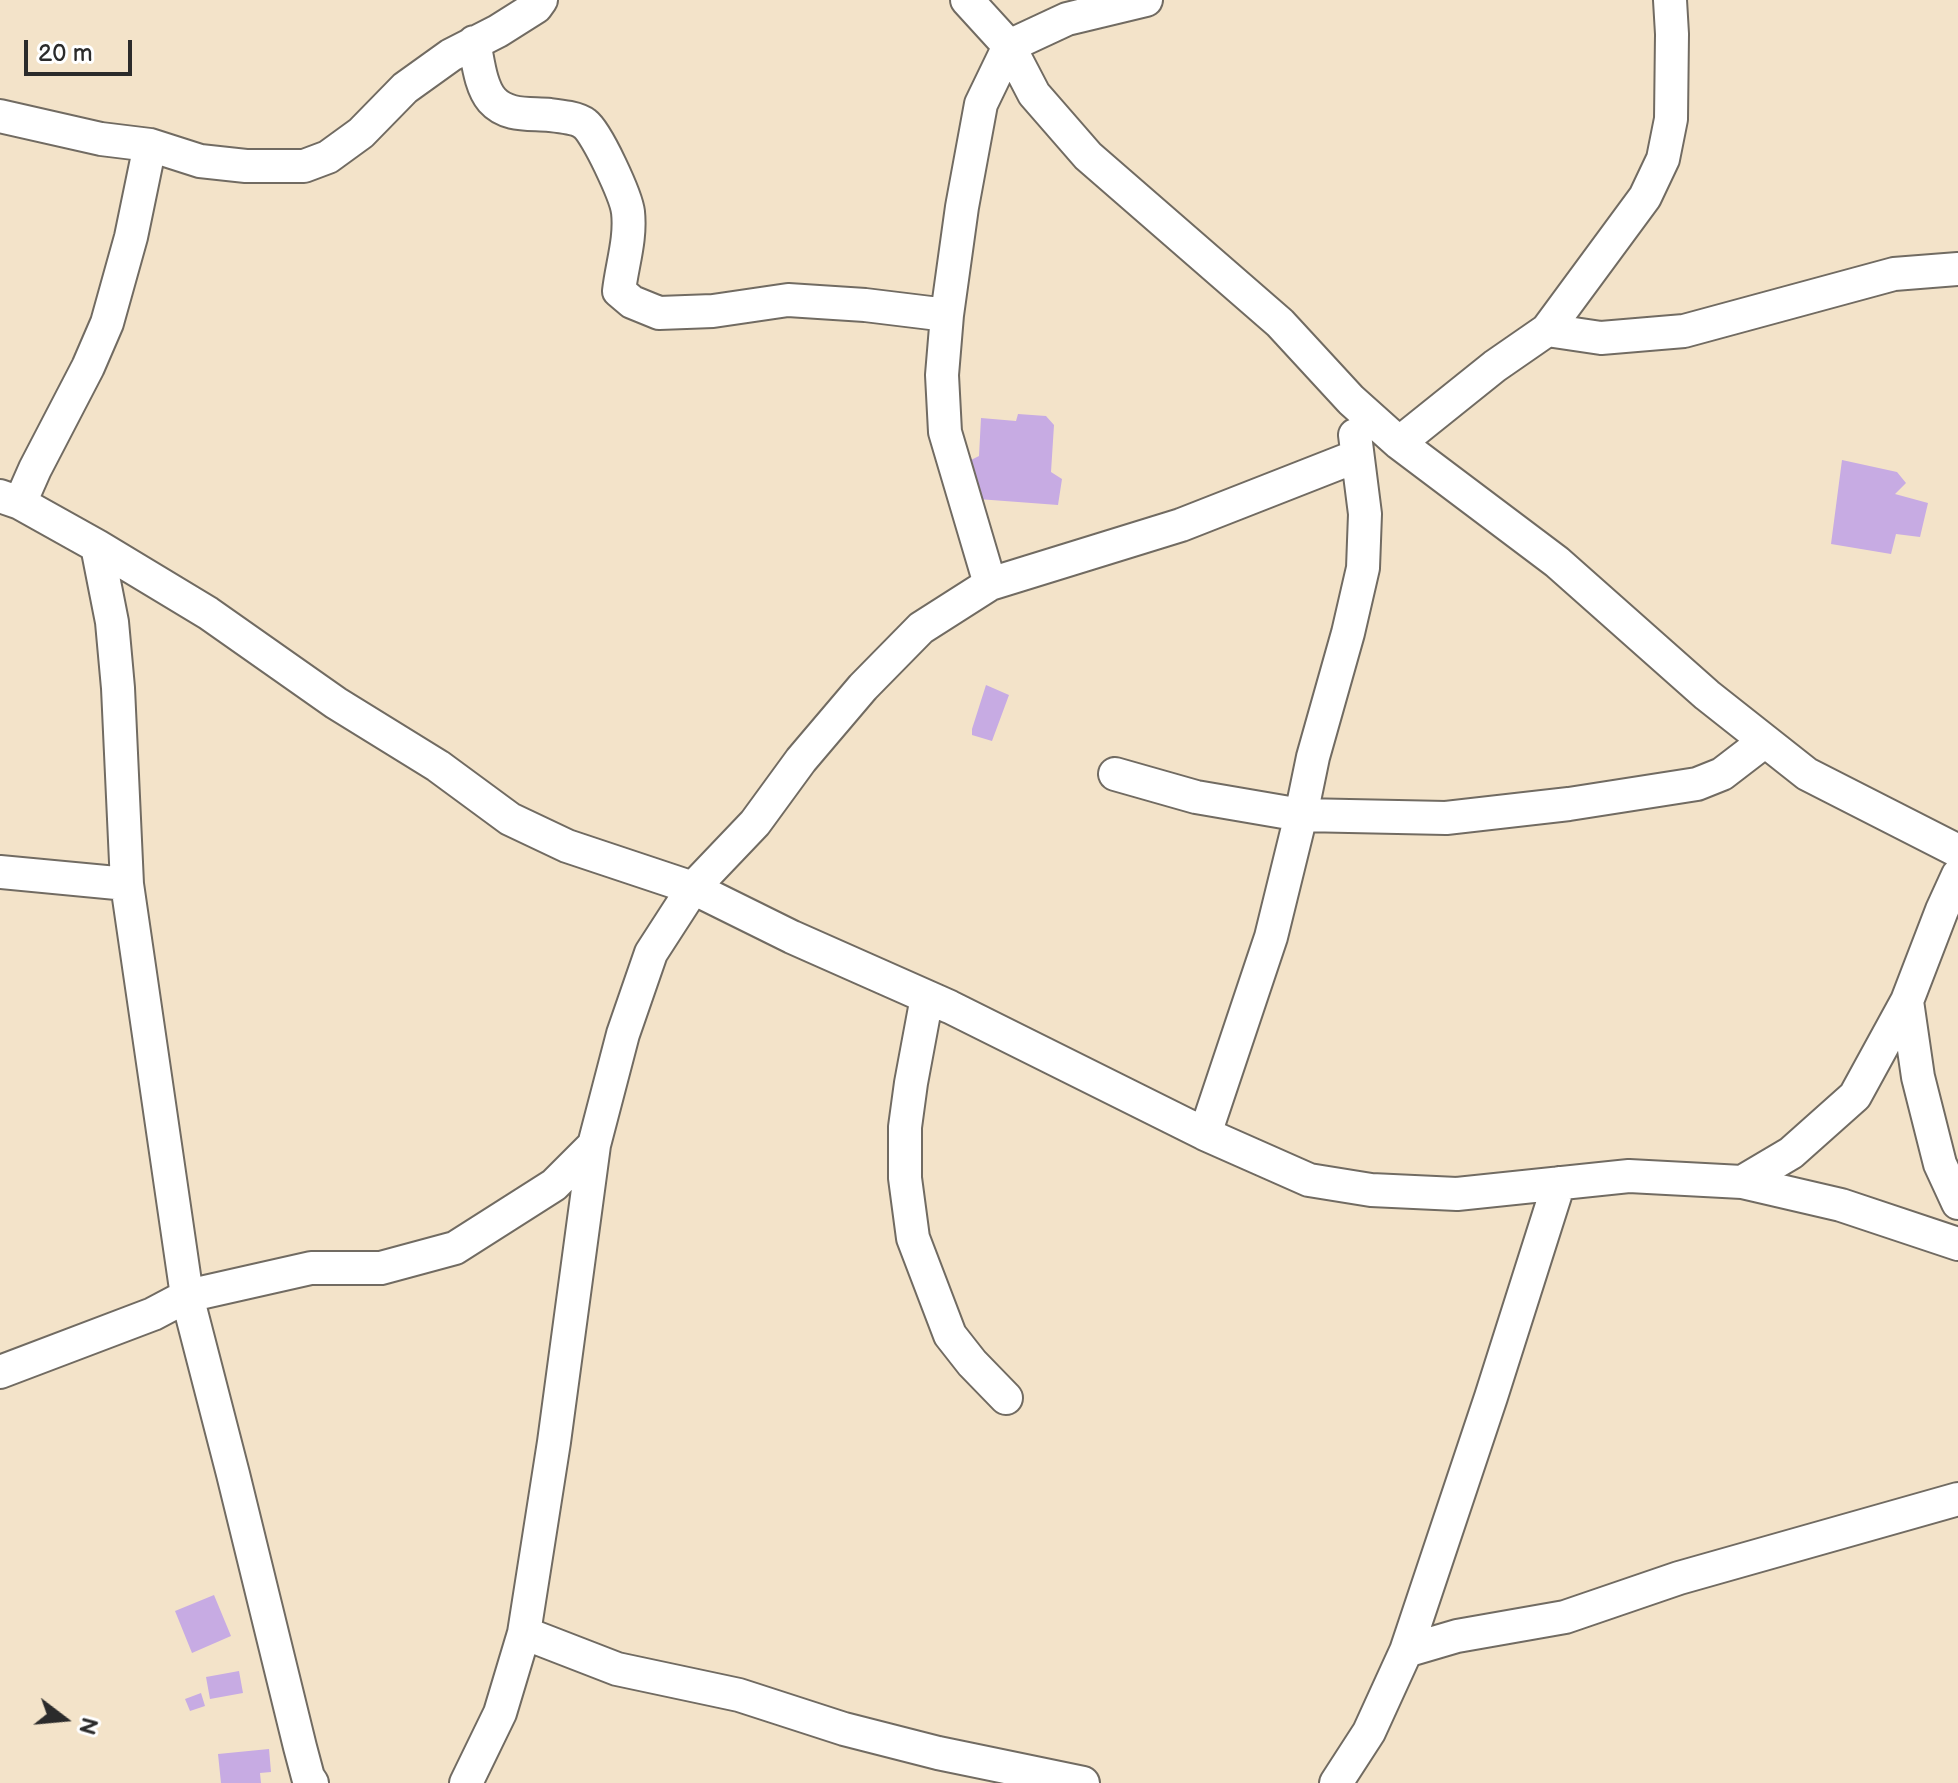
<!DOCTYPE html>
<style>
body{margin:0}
#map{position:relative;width:1958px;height:1783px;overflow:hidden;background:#f3e3c9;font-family:"Balsamiq Sans",sans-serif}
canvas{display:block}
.north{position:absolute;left:24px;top:1679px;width:80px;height:80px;-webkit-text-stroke:6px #fff;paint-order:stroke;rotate:106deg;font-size:22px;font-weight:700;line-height:32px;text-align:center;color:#2b2b2b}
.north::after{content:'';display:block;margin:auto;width:28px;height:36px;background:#2b2b2b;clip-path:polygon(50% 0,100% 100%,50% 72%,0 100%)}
.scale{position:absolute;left:24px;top:40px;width:108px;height:36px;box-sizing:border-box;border:4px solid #2b2b2b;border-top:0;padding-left:10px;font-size:24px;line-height:28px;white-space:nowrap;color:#2b2b2b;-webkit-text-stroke:6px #fff;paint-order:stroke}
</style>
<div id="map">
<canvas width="1958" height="1783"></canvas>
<div class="north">N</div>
<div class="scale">20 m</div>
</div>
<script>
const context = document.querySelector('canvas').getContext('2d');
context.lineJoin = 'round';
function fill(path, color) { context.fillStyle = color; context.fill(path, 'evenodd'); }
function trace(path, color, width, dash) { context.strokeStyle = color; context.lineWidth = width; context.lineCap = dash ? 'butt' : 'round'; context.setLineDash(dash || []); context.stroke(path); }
fill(new Path2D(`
 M1018 414 1046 416 1054 425 1051 472 1062 479 1058 505 978 499 971 490V460L979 456 981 418 1016 421Z
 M1842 460 1897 472 1906 483 1895 494 1928 503 1920 537 1896 534 1891 554 1831 544Z
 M986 685 1009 695 992 741 972 735V729Z
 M214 1595 231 1636 192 1653 175 1611Z
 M239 1671 243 1693 210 1699 206 1677Z
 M201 1693 205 1706 190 1711 185 1699Z
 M269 1749 271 1772 260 1773 261 1783H221L218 1754Z`), '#c7abe3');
const street = new Path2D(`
 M967 0 1009 46 1034 94 1088 156 1280 323 1351 400 1399 443 1557 562 1707 695 1807 774 1958 851
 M474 42C478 60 480 86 492 100 507 117 530 113 550 115 559 116 578 118 585 124 597 133 626 196 628 212 631 239 622 265 619 291L632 302 659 313 713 311 788 300 865 305 947 315
 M0 116 101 139 150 145 200 161 246 166H304L328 157 361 133 405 88 451 55 498 31 536 7 541 0
 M1547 330 1601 338 1684 331 1894 274 1958 269
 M1399 443 1495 366 1547 330 1645 197 1663 159 1671 119 1672 34 1670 0
 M0 496 20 503 97 546 208 613 336 703 438 766 510 819 567 846 693 888 792 937 950 1007 1205 1134 1309 1180 1371 1190 1457 1194 1629 1176 1742 1182 1841 1205 1958 1244
 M20 503 35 469 88 367 107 323 131 237 150 145
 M97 546 112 622 118 688 127 884 187 1296 233 1474 300 1747 308 1777 312 1783
 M990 584 945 432 942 375 947 315 962 207 981 104 1009 46 1067 19 1146 0
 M1115 774 1196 797 1301 815 1446 818 1569 804 1697 784 1722 774 1765 741
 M0 872 127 884
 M927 997 911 1083 905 1127V1178L913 1238 950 1335 972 1363 1006 1398
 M1907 1001 1918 1077 1940 1164 1958 1203
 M1205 1134 1271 937 1301 815 1313 757 1348 633 1363 568 1365 514 1355 435
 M1742 1182 1791 1153 1855 1096 1907 1001 1942 910 1958 875
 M0 1372 153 1314 187 1296 311 1268H381L455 1248 554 1185 594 1145
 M524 1633 617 1669 739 1695 844 1729 938 1753 1083 1783
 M1406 1651 1457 1636 1565 1617 1679 1578 1958 1499
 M466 1783 500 1713 524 1633 554 1442 594 1145 623 1034 651 953 693 888 755 823 801 760 863 687 921 628 990 584 1181 525 1357 456
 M1336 1783 1369 1732 1406 1651 1491 1397 1559 1183`);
trace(street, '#716b62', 36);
trace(street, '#fff', 32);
</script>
